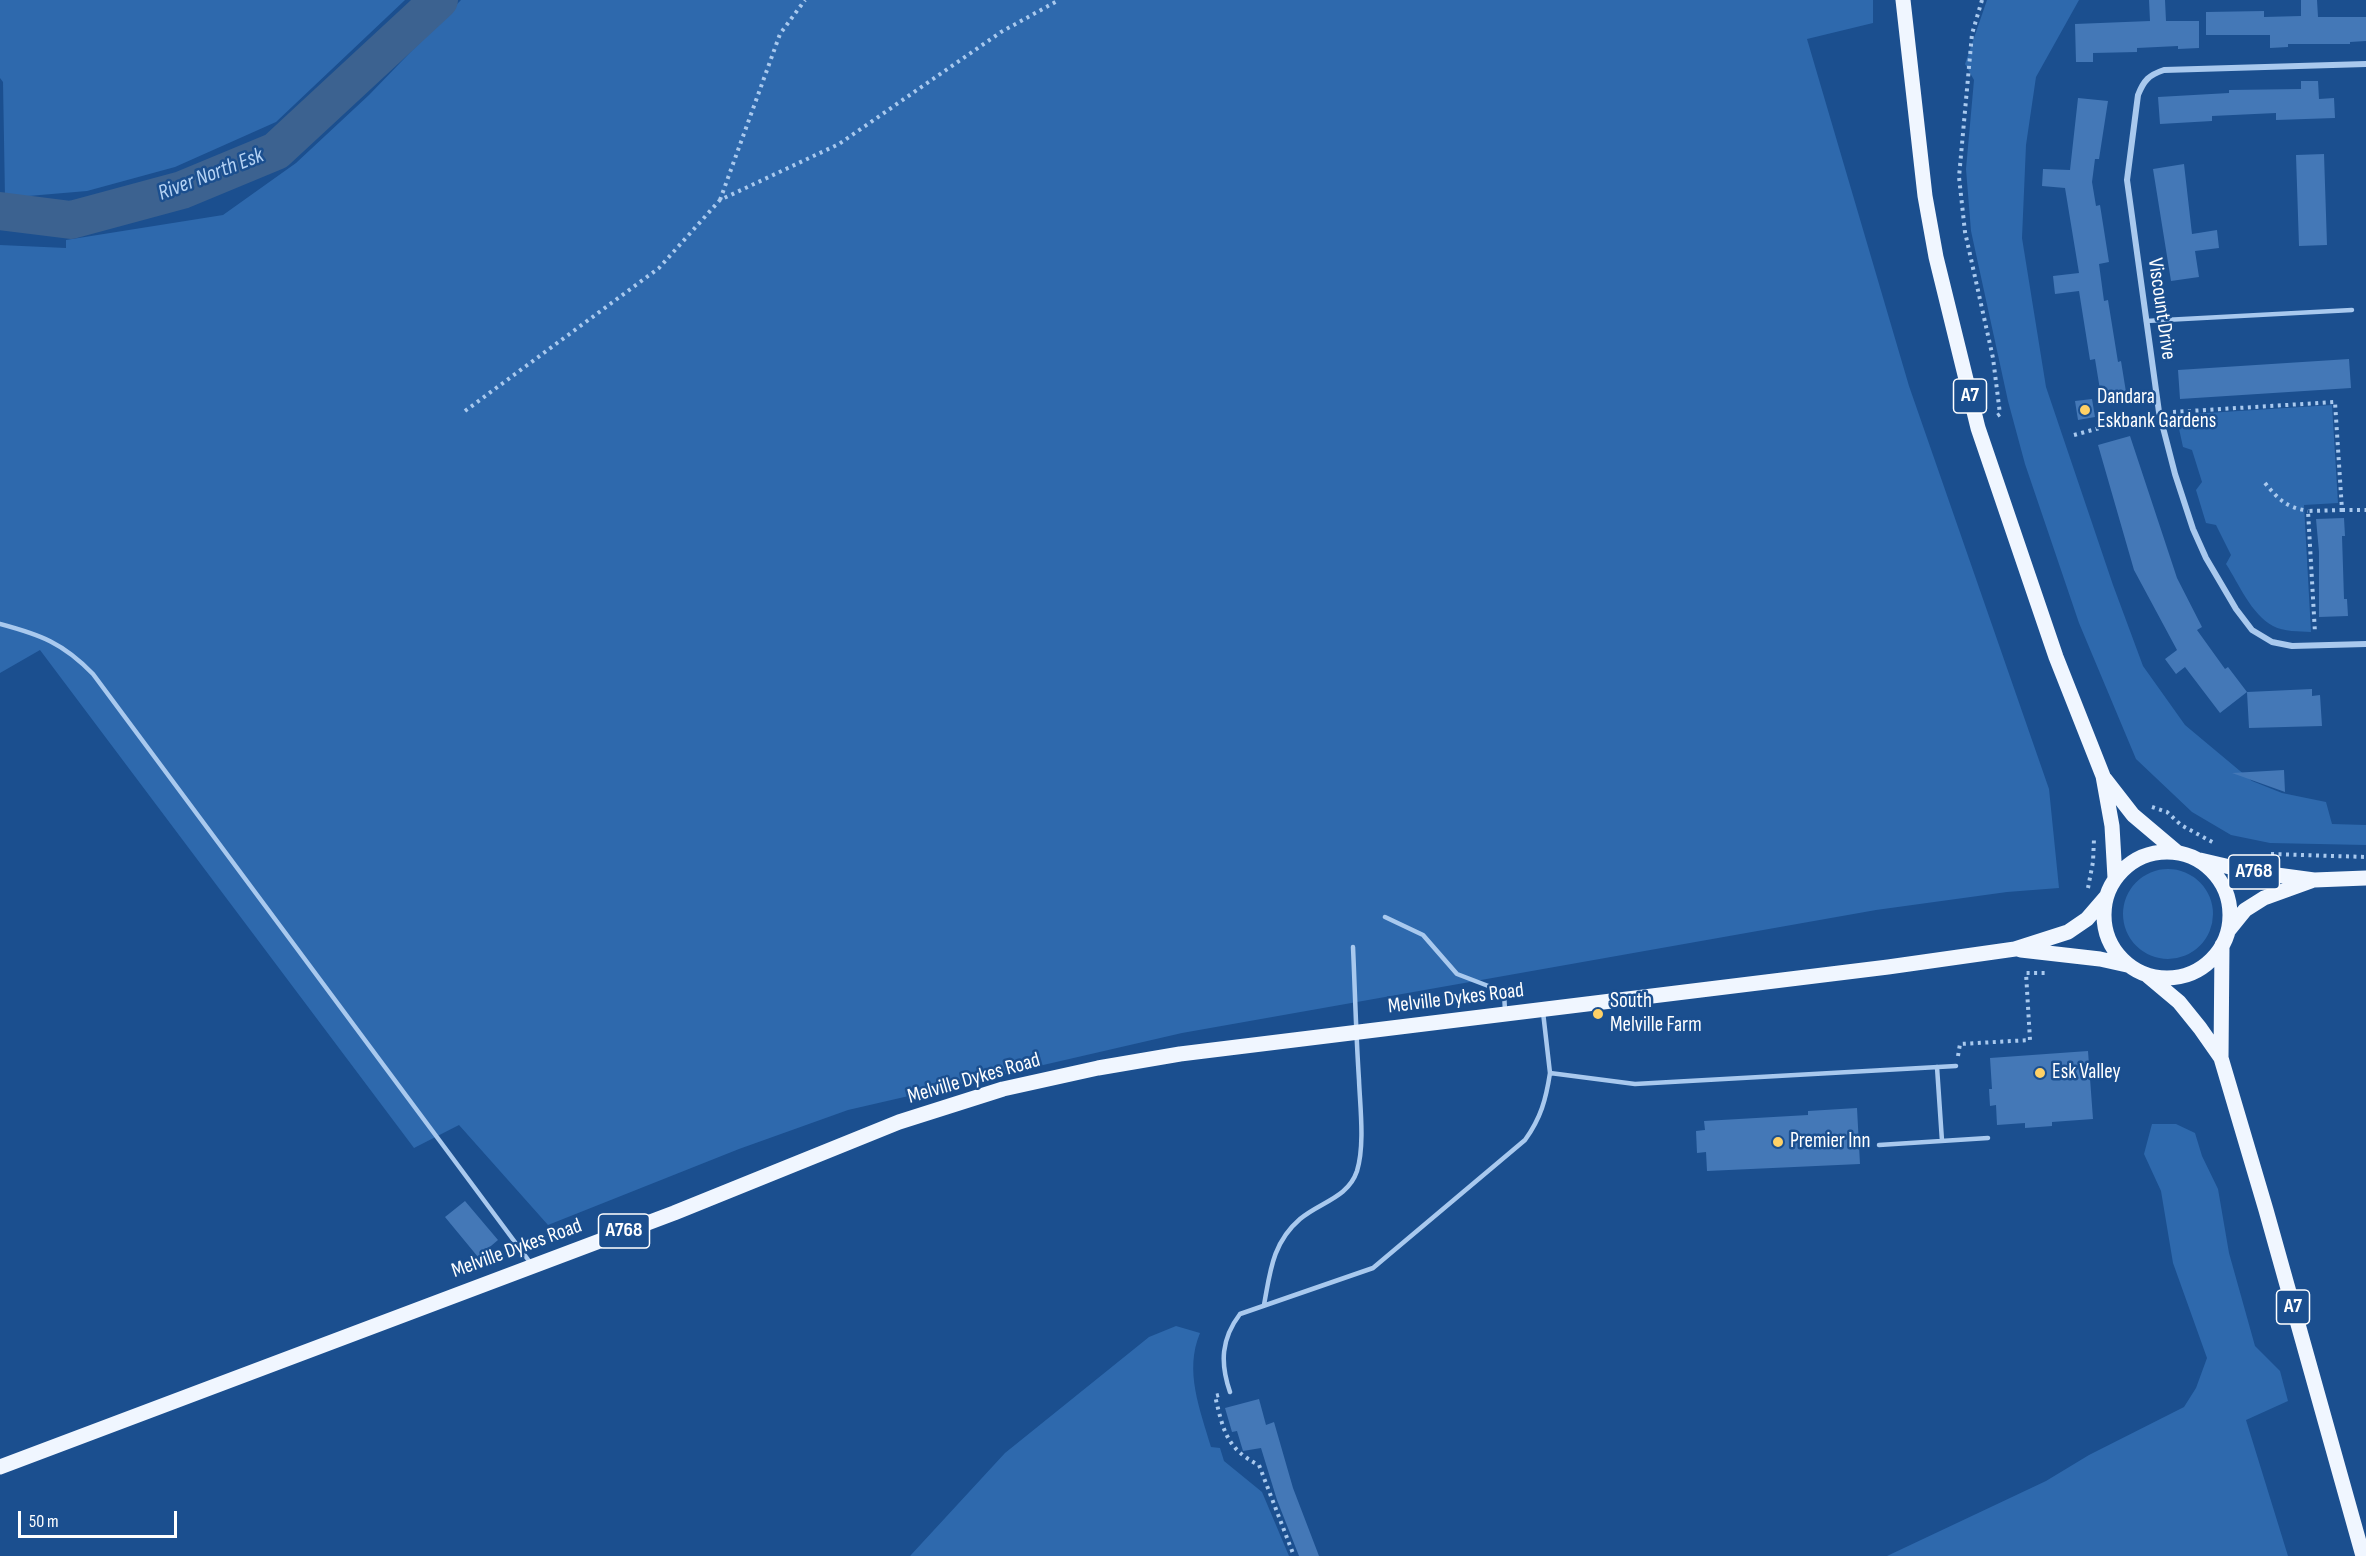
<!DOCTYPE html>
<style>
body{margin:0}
#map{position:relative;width:2366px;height:1556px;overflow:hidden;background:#1b4f8f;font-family:"Sofia Sans Condensed",sans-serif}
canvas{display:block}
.scale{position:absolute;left:18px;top:1511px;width:159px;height:27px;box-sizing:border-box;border:3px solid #fff;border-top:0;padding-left:8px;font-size:18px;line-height:21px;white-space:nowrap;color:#fff;-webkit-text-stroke:4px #1b4f8f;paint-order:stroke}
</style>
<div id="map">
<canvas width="2366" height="1556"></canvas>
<div class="scale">50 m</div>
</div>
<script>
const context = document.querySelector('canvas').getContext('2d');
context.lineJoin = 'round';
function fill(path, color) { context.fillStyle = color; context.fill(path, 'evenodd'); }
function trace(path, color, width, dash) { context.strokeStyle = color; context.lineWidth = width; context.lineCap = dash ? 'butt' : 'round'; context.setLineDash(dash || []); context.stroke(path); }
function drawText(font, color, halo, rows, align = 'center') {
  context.font = font + ' "Sofia Sans Condensed",sans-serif'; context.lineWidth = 5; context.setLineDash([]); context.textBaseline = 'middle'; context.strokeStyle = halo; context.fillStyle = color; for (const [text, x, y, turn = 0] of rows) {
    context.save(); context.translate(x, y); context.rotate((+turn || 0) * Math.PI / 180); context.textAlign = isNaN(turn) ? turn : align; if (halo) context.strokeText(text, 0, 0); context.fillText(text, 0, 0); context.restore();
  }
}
fill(new Path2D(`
 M0 0H405L276 122 175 167 87 191 5 198 3 82 0 78Z
 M461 0H1873V23L1807 39 1909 386 2049 789 2059 888 2007 892 1876 910 1182 1033 848 1110 739 1149 548 1225 459 1125 414 1148 40 650 0 673V245L66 248V240L223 215 296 163 369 95Z
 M1987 0H2079L2036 77 2026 145 2022 238 2046 387 2113 585 2143 666 2185 725 2252 781 2282 793 2326 802 2332 824 2366 825V845L2270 843 2231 835 2192 812 2136 759 2079 623 2025 464 2008 401 1971 231 1966 169 1974 80 1965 64Z
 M2332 405 2338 503 2304 505 2311 632C2299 631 2284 632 2273 626 2251 614 2239 584 2226 564L2231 555 2216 525 2206 523 2196 490 2202 482 2192 450 2183 447 2176 415Z
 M2123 914a45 45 0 1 1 90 0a45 45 0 1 1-90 0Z
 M2152 1124H2176L2195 1133 2202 1156 2218 1189 2229 1253 2255 1346 2280 1371 2288 1401 2246 1420 2288 1556H1887L2046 1481 2089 1455 2184 1407 2196 1388 2207 1358 2173 1263 2161 1191 2144 1154Z
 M1176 1326 1200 1333C1184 1371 1200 1409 1211 1447L1220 1448 1224 1461 1262 1492 1289 1556H910L1005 1453 1149 1337Z`), '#2e69ad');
trace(new Path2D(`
 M0 211 71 220 182 190 276 151 439 0`), '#3c6290', 38);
fill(new Path2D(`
 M2149 0H2165L2166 21H2199V48L2178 49V46L2137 48V52L2093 53V62H2076L2075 24 2150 21Z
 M2301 0H2317L2318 17H2366V41L2350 42V44H2288V47L2270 48V35H2206V12L2264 11V17L2301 16Z
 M2301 81H2318L2319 99 2334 98 2335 118 2276 120V113L2212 116V121L2160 124 2158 97 2229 93V90L2301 89Z
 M2078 98 2108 101 2099 159H2095L2092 182 2096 206 2100 205 2109 262 2099 264 2104 301 2108 300 2118 362 2121 361 2126 392 2101 396 2095 359 2090 360 2079 291 2055 294 2053 276 2079 273 2065 188 2042 186 2043 169 2070 170Z
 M2324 154 2327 245 2299 246 2296 155Z
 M2184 164 2192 234 2217 230 2219 248 2195 251 2199 277 2171 281 2153 169Z
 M2349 359 2351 388 2180 399 2178 370Z
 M2092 399 2095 417 2078 420 2075 401Z
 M2130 436 2177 578 2202 627 2197 630 2225 669 2228 667 2247 692 2312 689V696L2320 695 2322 726 2249 728 2247 692 2220 713 2185 667 2176 674 2165 659 2177 650 2134 570 2098 445Z
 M2344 518 2345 536H2342L2343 567 2344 599H2347L2348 616 2319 617V552L2316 519Z
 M2284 770 2285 792 2232 773Z
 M2088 1051 2093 1119 2052 1122V1126L2025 1128V1123L1997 1125 1996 1105 1990 1106 1989 1089H1992L1990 1058Z
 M1857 1108 1860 1164 1707 1171 1706 1152 1697 1153 1696 1131 1705 1130 1704 1121 1808 1115V1111Z
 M465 1201 498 1240 478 1257 445 1217Z
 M1259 1399 1266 1425 1274 1422 1293 1488 1319 1556H1299L1277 1500 1261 1448 1243 1451 1237 1431 1232 1432 1225 1408Z`), '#4478b7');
trace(new Path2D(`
 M1982 0 1972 34 1959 177 1965 232 1993 358 2000 414 1994 418
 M720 200 780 34 805 0
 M465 411 659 268 720 200 839 144 1001 32 1059 0
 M2173 412 2335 402 2342 510 2308 511 2315 633
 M2074 435 2147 415
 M2265 483C2279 500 2286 507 2308 511
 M2342 510H2366
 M2152 807 2167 812 2181 825 2214 843
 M2271 854 2366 857
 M2088 888 2093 862 2094 839
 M1958 1056 1960 1044 2030 1040 2026 973H2049
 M1219 1395 1215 1396C1223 1429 1226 1449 1259 1465L1294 1556`), '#a9c9ee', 4, [3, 4.5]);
trace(new Path2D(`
 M2146 321 2352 310
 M0 624C41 635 63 643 93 674L532 1265
 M1385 917 1423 935 1457 974 1504 992 1505 1011
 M1543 1012 1550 1073 1635 1084 1956 1066
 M1937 1067 1942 1141
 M1879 1145 1988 1138
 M1264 1305C1270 1273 1272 1243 1300 1219 1320 1202 1348 1198 1357 1171 1365 1145 1360 1106 1359 1080 1356 1035 1355 991 1353 947
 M1230 1392C1220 1363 1221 1339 1240 1314L1373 1268 1525 1140C1541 1118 1546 1099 1550 1073`), '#a9c9ee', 4.5);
trace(new Path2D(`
 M2366 64 2164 70C2149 75 2144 80 2138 95L2127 180 2159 412 2175 474 2193 529 2206 558 2236 609 2252 630 2272 642 2292 646 2366 644`), '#a9c9ee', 6);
trace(new Path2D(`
 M1903 0 1925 196 1936 257 1978 428 2056 657 2103 776 2112 826 2115 878
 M2105 779 2133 815 2178 853
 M2104 915a63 63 0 1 1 126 0a63 63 0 1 1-126 0Z
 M2200 860 2247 871 2314 880 2366 878
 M2228 931 2245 910 2264 898 2311 881
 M2222 945 2221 1058 2266 1210 2363 1556
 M2021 950 2100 959 2127 965
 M2148 976 2179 1002 2200 1028 2221 1058
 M0 1467 674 1213 899 1122 1003 1089 1098 1068 1180 1054 1888 967 2015 949 2068 932 2087 919 2106 897`), '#f0f6ff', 15);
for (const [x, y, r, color] of [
 [2085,410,6,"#ffd166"],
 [1598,1014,6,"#ffd166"],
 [2040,1073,6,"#ffd166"],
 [1778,1142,6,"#ffd166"]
]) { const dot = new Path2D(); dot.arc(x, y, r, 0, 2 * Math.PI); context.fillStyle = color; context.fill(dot); trace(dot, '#1b4f8f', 2); }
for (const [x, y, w] of [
 [1970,396,33],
 [2254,872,51],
 [624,1231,51],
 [2293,1307,33]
]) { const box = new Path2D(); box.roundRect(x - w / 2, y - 17, w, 34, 4.5); context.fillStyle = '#1b4f8f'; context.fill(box); trace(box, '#fff', 1.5); }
drawText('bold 20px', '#fff', null, [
 ["A7",1970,396],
 ["A768",2254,872],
 ["A768",624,1231],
 ["A7",2293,1307]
]);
drawText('21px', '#fff', '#1b4f8f', [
 ["Viscount Drive",2161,309,82],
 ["Melville Dykes Road",1456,999,-7],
 ["Melville Dykes Road",974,1079,-16],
 ["Melville Dykes Road",517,1249,-20]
]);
drawText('21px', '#fff', '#1b4f8f', [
 ["Dandara",2097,398],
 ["Eskbank Gardens",2097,422],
 ["South",1610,1002],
 ["Melville Farm",1610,1026],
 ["Esk Valley",2052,1073],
 ["Premier Inn",1790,1142]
], 'left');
drawText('italic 22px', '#b5d3f5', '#1b4f8f', [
 ["River North Esk",211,175,-21]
]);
</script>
